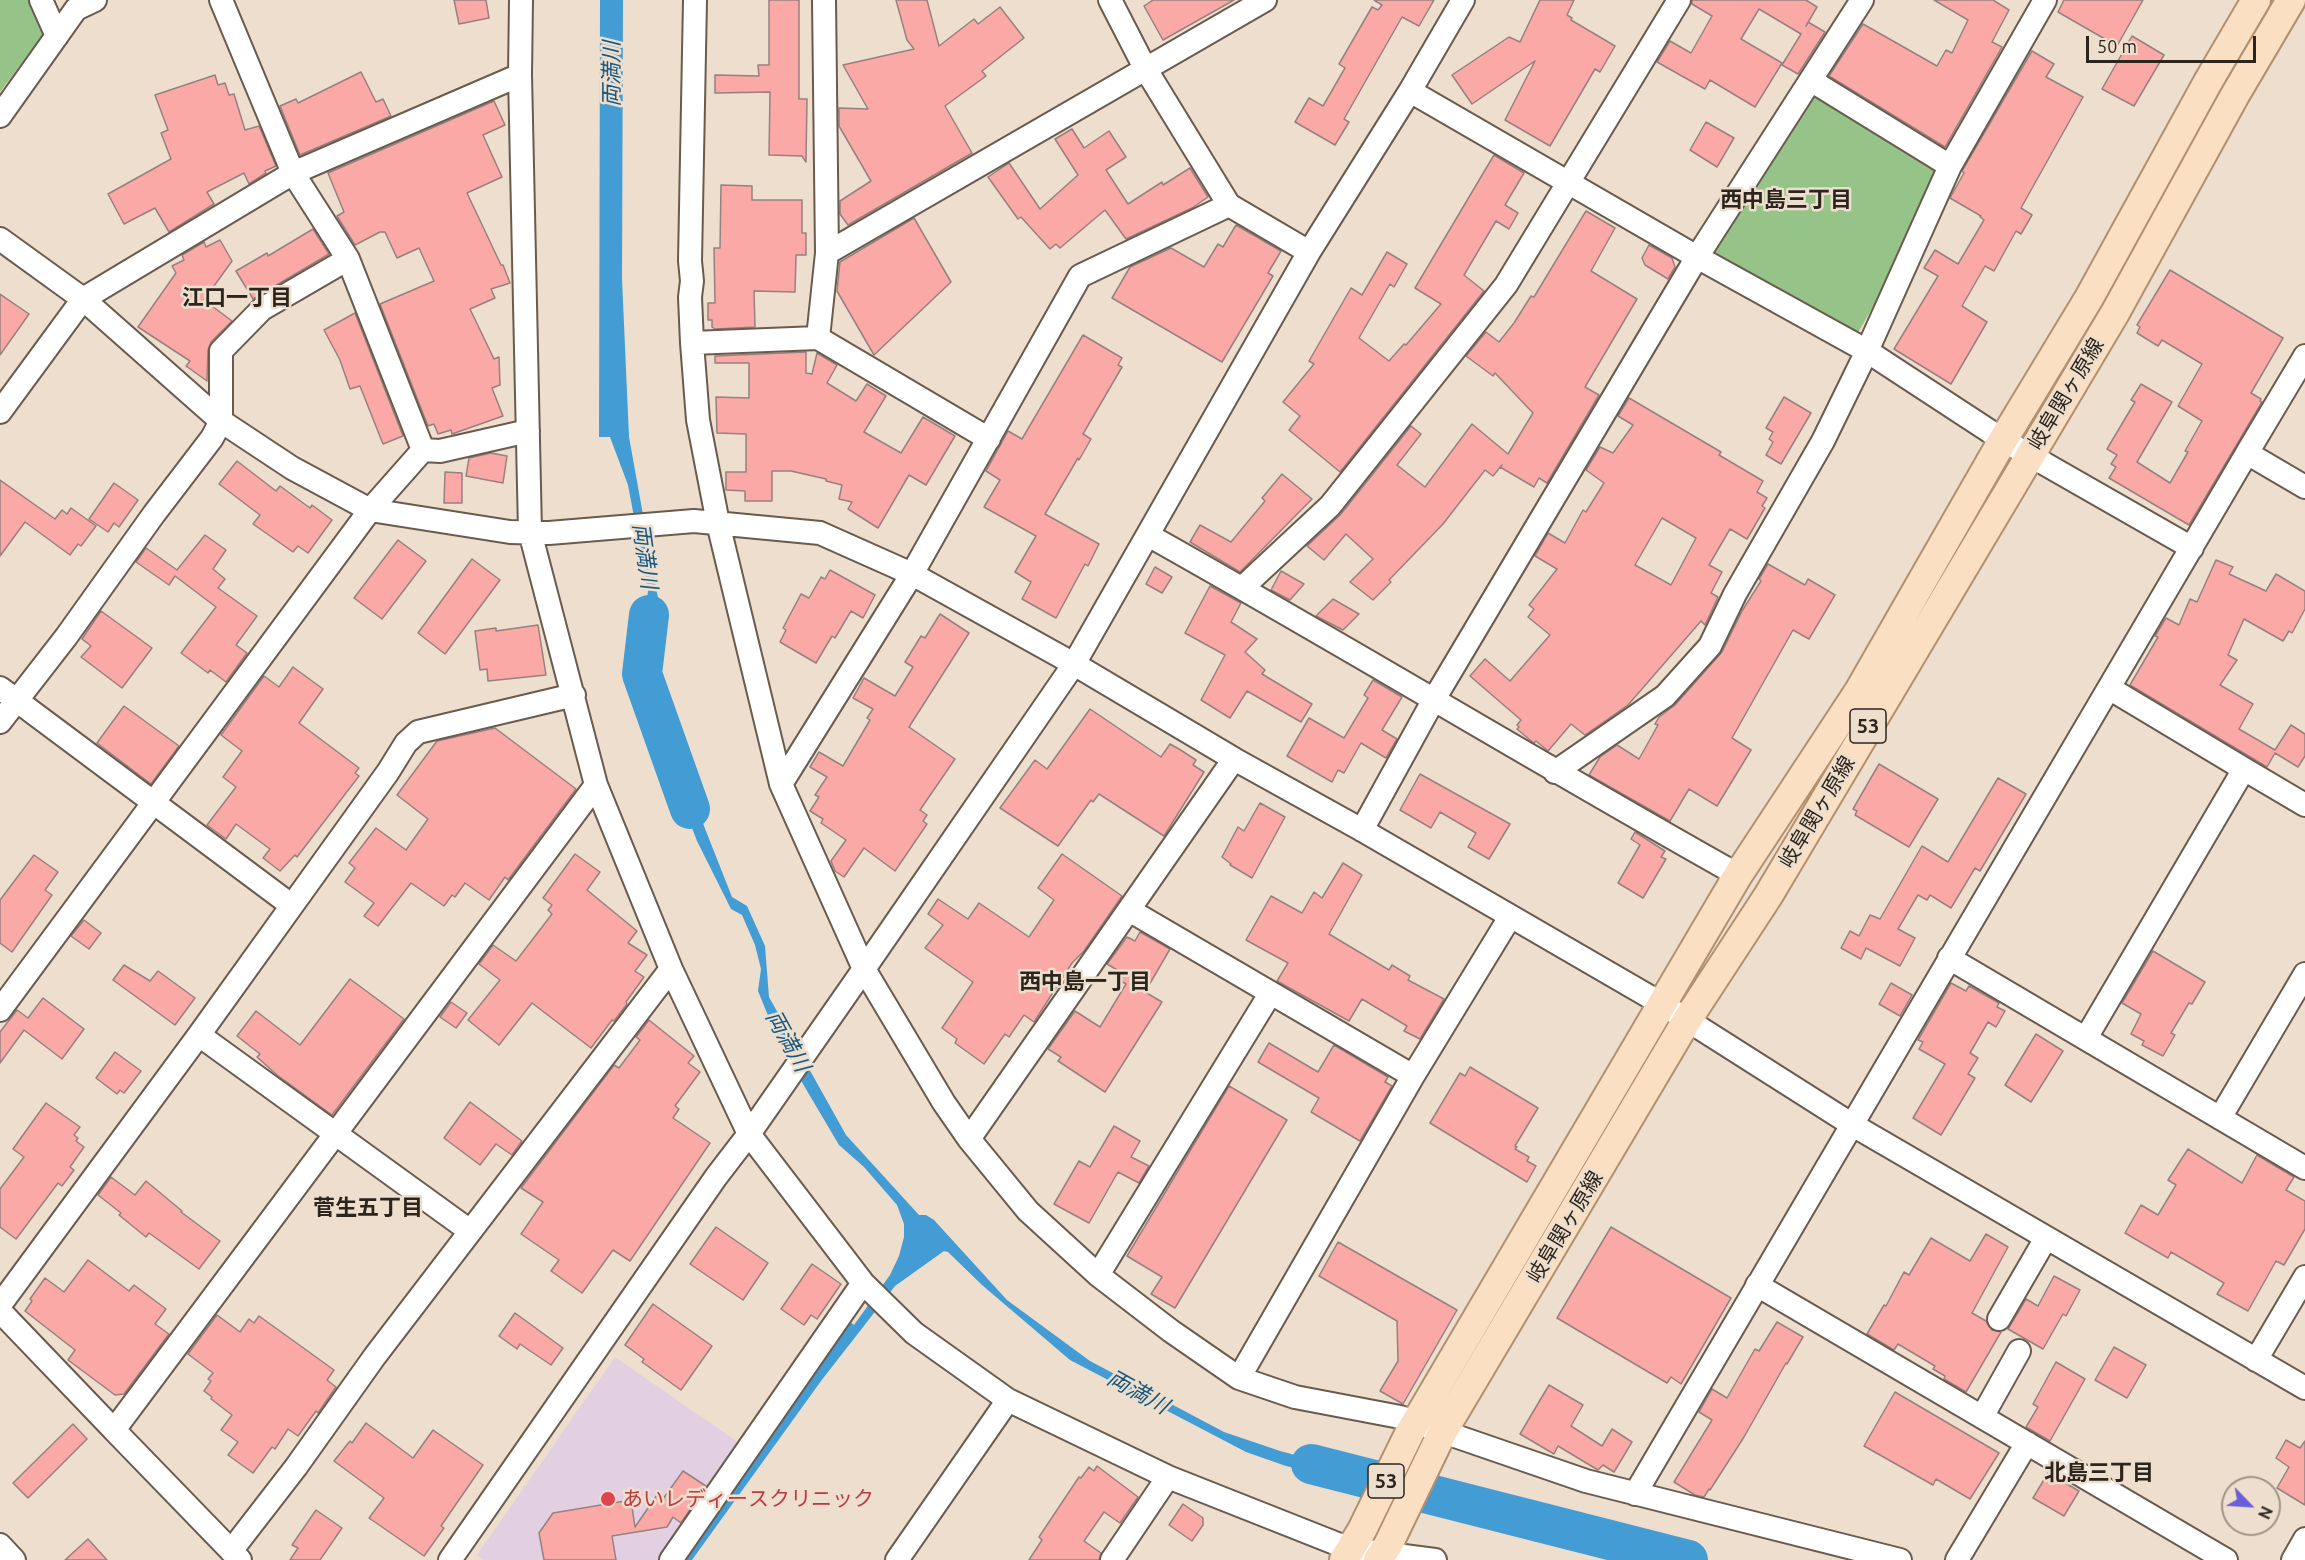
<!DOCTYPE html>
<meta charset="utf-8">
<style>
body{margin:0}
#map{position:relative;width:2305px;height:1560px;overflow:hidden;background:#eedecd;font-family:Ubuntu,sans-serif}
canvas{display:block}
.north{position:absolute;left:2221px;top:1476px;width:60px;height:60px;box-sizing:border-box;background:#eedecd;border:2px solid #a09487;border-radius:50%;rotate:115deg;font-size:16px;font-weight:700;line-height:24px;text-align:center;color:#2b251e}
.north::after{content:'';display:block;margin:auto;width:21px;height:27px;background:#6b5fd9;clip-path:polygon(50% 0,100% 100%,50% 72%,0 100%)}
.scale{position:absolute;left:2086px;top:36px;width:170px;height:27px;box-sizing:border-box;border:3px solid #2b251e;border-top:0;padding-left:8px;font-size:18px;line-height:21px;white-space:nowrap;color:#2b251e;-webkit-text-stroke:4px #eedecd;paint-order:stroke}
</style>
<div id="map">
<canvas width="2305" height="1560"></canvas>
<div class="north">N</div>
<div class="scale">50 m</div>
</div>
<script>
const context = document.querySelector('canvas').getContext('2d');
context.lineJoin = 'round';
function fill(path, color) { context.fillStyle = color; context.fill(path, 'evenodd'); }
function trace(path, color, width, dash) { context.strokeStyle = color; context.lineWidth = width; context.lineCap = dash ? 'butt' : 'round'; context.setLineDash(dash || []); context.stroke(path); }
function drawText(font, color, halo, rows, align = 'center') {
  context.font = font + ' Ubuntu,"Noto Sans JP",sans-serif'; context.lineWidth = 5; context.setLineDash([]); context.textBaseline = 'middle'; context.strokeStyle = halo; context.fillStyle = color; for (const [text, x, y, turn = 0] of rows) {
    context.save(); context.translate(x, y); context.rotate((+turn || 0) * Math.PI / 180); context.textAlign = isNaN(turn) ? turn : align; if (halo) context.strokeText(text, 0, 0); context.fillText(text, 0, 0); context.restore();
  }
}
fill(new Path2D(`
 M615 1357 739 1443 658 1560H484L477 1555Z`), '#e2d0e2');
fill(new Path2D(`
 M0 0H30L45 32 0 92Z
 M1813 89 1950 174 1852 343 1711 253Z`), '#95c388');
fill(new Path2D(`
 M600 0H623L622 279 629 437 658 598 653 655 677 730 687 783 732 897 747 906 765 946 769 997 846 1135 919 1215H926L934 1220 1007 1300 1090 1361 1224 1432 1280 1451 1356 1471 1369 1470 1361 1484 1286 1466 1246 1452 1070 1360 982 1285 948 1252 944 1251 895 1286 821 1381 692 1560H684L849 1321 854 1325 890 1275 899 1256 904 1237V1224L897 1205 864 1167 839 1145 780 1045 758 991 761 969 755 945 742 915 731 909 697 841 675 783 666 730 639 663 648 591 628 485 610 437H599Z`), '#439cd4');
trace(new Path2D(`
 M649 615 642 674 690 809
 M1311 1464 1688 1560`), '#439cd4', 40);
const building = new Path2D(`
 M454 0H486L489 18 459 24Z
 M769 0H799V99H807L806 162 802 156 769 155 770 92 715 93V75L759 76 758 65H769Z
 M896 0H927L939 46 974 19 978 24 1000 7 1024 38 982 71 986 76 945 106 972 153 848 225 840 214V201L871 181 839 126V108L868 109 843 65 914 49 907 40Z
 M1153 0H1234L1163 40 1144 6Z
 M1374 0H1434L1419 26 1402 17 1344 119 1349 122 1335 145 1295 122 1309 98 1323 106 1345 68 1339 64 1372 7 1378 10 1382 5Z
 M1540 0H1574L1567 15 1572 18 1571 20 1615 46 1600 72 1595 69 1550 146 1505 120 1535 61 1472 104 1452 75 1509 37 1520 42Z
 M1692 0H1806L1817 7 1806 26 1808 22 1825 32 1798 74 1782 65 1801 34 1759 9 1741 39 1782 63 1755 107 1710 80 1705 89 1657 62 1670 41 1691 53 1712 16 1692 4Z
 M1934 0H1993L2009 10 1992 42 2002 47 1945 147 1829 76 1863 24 1937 66 1946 50 1952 53 1968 20Z
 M2064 0H2143L2117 46 2058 12Z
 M2132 36 2164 55 2134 106 2102 89Z
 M2032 51 2054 64 2046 77 2083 97 2021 208 2032 215 2021 234 2016 231 1994 271 1985 266 1962 306 1987 322 1951 384 1894 349 1938 276 1924 268 1935 250 1958 264 1984 220 1980 217 1981 216 1950 198 1964 173 1962 171Z
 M361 72 376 102 383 99 391 116 300 155 280 106 296 99 298 103Z
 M215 75 218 85 225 83 229 95 234 94 245 130 259 126 276 166 265 171 266 173 249 184 244 173 207 192 214 204 169 232 155 208 124 224 108 194 171 159 161 133 168 130 155 95Z
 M494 101 505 125 483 135 502 177 467 193 501 265H503L510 283 491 289 495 298 470 309 494 359 499 357 500 385 492 388 503 416 452 434 451 430 438 434 434 424 428 426 380 304 434 281 419 248 397 258 385 232H380L355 245 337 216 344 212 328 173Z
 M1706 122 1734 138 1717 167 1690 150Z
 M1072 129 1084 148 1109 131 1126 157 1106 170 1128 204 1162 182 1163 185 1190 168 1208 197 1192 208 1126 239 1105 210 1060 248 1056 244 1050 249 1021 217 1018 219 988 177 1009 163 1040 209 1078 175 1055 139Z
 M1494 155 1524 173 1505 205 1518 213 1509 229 1496 221 1464 275 1484 291 1340 472 1289 430 1300 416 1283 402 1314 364 1309 361 1351 288 1362 295 1387 252 1407 264 1394 287 1390 284 1359 338 1389 361 1404 344 1406 345 1441 304 1415 288Z
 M721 185 752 186V200H802V233H806V255H796L795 292 754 291 755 327 715 329 712 327V320H708V303H715L714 248H720Z
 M1586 211 1615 228 1591 271 1637 299 1585 387 1599 395 1547 483 1539 478 1534 487 1500 467 1502 465 1493 476 1485 470 1443 524 1389 580 1391 582 1373 600 1350 582 1373 559 1346 534 1324 560 1307 546 1341 514 1411 426 1421 434 1397 465 1425 487 1472 424 1508 454 1533 413 1495 373 1493 376 1466 356 1486 332 1499 342 1514 323 1531 296 1534 297Z
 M914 218 951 282 874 355 837 291 840 262Z
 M1236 225 1281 251 1268 273 1273 276 1222 362 1112 298 1130 267 1171 248 1204 267 1218 244 1223 247Z
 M313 229 329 254 253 299 236 271 267 253 268 256Z
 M220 240 232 261 204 300 232 321 211 342 208 350 207 381 186 366 190 361 138 327 176 273 172 266 184 260 182 255 204 242 206 247Z
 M1649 245 1672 258 1675 267 1668 279 1645 265 1642 258Z
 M2170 270 2283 338 2251 393 2261 399 2260 401 2262 402 2189 525 2109 478 2116 467 2111 464 2117 455 2107 449 2135 402 2131 400 2141 384 2172 402 2137 462 2170 483 2188 452 2185 451 2202 421 2178 406 2202 364 2162 340 2158 346 2137 333 2140 327 2137 325Z
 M0 294 29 314 0 355Z
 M355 313 403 436 383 444 360 386 350 389 340 360 324 330Z
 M1083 335 1122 358 1118 365 1122 367 1083 434 1091 439 1079 460 1078 458 1045 514 1099 544 1088 566 1085 564 1056 618 1022 599 1031 582 1015 572 1036 536 984 507 1000 480 986 471 1008 431 1022 439Z
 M806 352V373L812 374 817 353 837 365 827 383 856 401 867 384 886 396 864 432 901 453 923 417 955 436 926 485 909 475 878 528 848 509 852 502 839 499 842 485 826 481V479L791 471H772V501H745V491L726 490V472H746V434L717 433 716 397 749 398V363H715V356Z
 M1784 397 1811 413 1781 464 1766 455 1773 442 1769 439 1773 432 1766 428Z
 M1629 398 1721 452 1719 455 1763 481 1757 492 1767 498 1762 506 1765 508 1747 539 1730 529 1709 565 1722 572 1711 593 1718 597 1705 625 1701 621 1628 705 1585 735 1571 724 1548 751 1536 741 1534 743 1530 740 1517 729 1519 727 1517 725 1521 720 1470 676 1485 659 1510 681 1550 635 1528 617 1534 609 1529 605 1557 569 1535 556 1548 533 1565 543 1583 510 1586 512 1604 483 1586 470 1600 447 1613 453 1633 425 1618 416ZM1662 518 1696 538 1671 585 1635 565Z
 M491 453 507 456 503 483 466 476 469 458Z
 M237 461 276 491 280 486 310 508 312 505 332 520 308 553 298 546 293 552 253 524 260 515 219 484Z
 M445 472 462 473V503H444Z
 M1282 474 1312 499 1240 572 1190 542 1200 525 1231 542 1265 501 1262 498Z
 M0 480 55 519 62 510 67 514 71 508 96 526 81 546 78 544 70 555 25 522 0 556Z
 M114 483 138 500 119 527 114 523 108 532 89 519Z
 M205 535 226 550 213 569 225 579 218 588 257 616 236 645 247 653 226 682 210 670 208 673 181 653 216 607 175 576 169 585 136 562 146 548 177 570Z
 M398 540 426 561 382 619 354 598Z
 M472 559 500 580 445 654 418 633Z
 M2216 560 2233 567 2229 574 2266 591 2276 574 2305 591V609L2292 633 2289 631 2283 641 2244 619 2228 655 2237 660 2220 685 2253 704 2239 729 2275 750 2291 725 2305 734V756L2298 767 2275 753 2267 767 2130 685 2158 637 2155 636 2166 618 2179 625 2190 599 2197 602Z
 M1768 564 1805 585 1808 579 1835 595 1809 639 1793 630 1732 738 1751 750 1717 806 1689 789 1670 821 1589 775 1600 757 1617 745 1639 759 1658 725 1655 724 1659 717 1675 705 1722 652 1742 611 1761 581 1759 579Z
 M1155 567 1172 577 1162 593 1146 584Z
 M830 570 875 595 863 618 851 611 835 638 832 636 816 663 780 642 786 630 783 628 801 594 809 598 821 577 825 579Z
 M1281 571 1304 584 1290 600 1271 590Z
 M1210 586 1241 603 1231 622 1257 639 1245 652 1265 670 1262 674 1312 704 1301 722 1247 691 1230 718 1201 700 1225 655 1185 633Z
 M1333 599 1359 614 1343 630 1316 616Z
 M101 611 152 648 122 688 81 657 91 646 82 639Z
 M940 614 969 633 909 727 955 759 920 810 927 815 923 821 927 824 895 871 864 848 844 877 835 871 831 861 846 840 821 823 823 819 810 811 819 797 815 795 827 777 810 767 819 752 843 766 870 720 867 718 873 709 853 698 864 678 895 696 913 667 905 662 921 636 925 638Z
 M538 625 546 675 488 681 487 669 480 670 475 631 496 628V631Z
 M293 667 323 689 299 723 359 768 355 773 359 776 297 857 295 855 280 871 263 858 270 849 236 824 226 839 207 825 236 787 223 777 242 751 221 735 264 676 279 687Z
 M1373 680 1402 697 1382 730 1397 739 1386 758 1361 743 1344 773 1338 770 1332 782 1287 756 1309 718 1344 738 1368 698 1364 695Z
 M124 706 179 746 151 784 97 743Z
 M1090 709 1161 757 1170 744 1179 749 1196 760 1193 765 1204 772 1164 836 1099 794 1093 802 1091 800 1058 846 1000 808 1035 760 1047 769Z
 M495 728 576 789 508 880 505 877 489 900 465 883 455 897 452 895 444 906 411 883 378 926 364 916 374 903 345 882 355 868 349 863 376 828 406 850 428 819 397 795 437 741Z
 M1879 764 1938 799 1909 847 1855 815 1857 811 1853 809Z
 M1420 774 1510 824 1489 859 1468 847 1476 833 1440 812 1431 828 1400 810Z
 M1998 778 2026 794 1980 871 1975 868 1951 908 1930 895 1927 900 1918 895 1898 929 1915 938 1900 966 1866 948 1861 959 1841 948 1850 931 1859 936 1870 915 1880 919 1922 846 1948 862Z
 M1260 803 1285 817 1252 878 1230 865 1231 864 1222 857 1238 827 1244 831Z
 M1635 832 1665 851 1661 857 1666 859 1643 898 1618 883 1640 845 1631 839Z
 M575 854 600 872 587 890 637 931 628 943 647 955 635 971 644 977 626 1002 627 1004 614 1021 612 1020 591 1048 532 1003 499 1045 468 1020 500 980 479 964 493 945 516 961 552 914 548 910 552 905 543 898Z
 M1062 854 1122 896 1084 951 1072 963 1034 1022 1024 1015 1009 1037 1005 1034 984 1064 955 1043 957 1039 942 1028 973 982 925 948 943 925 928 914 938 899 968 919 979 903 1029 937 1054 900 1038 888Z
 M34 855 58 872 45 890 52 895 12 952 0 943V900Z
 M1343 863 1362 875 1329 934 1389 970 1392 965 1410 976 1408 980 1444 999 1420 1039 1404 1031 1407 1026 1362 999 1349 1021 1293 990 1277 981 1288 963 1246 940 1271 896 1302 913 1314 892 1322 898Z
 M84 920 101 933 89 949 71 936Z
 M1140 932 1170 949 1145 992 1162 1002 1105 1092 1058 1061 1061 1057 1048 1049 1075 1011 1100 1027 1126 984 1121 981 1124 974 1107 964 1127 937 1135 941Z
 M2153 951 2205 982 2192 1004 2189 1003 2171 1033 2175 1035 2163 1056 2142 1045 2144 1041 2131 1034 2141 1014 2122 1003Z
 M124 965 150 981 158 971 195 998 175 1025 113 980Z
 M350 979 404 1019 332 1115 277 1075 257 1057 260 1054 237 1036 256 1011 300 1045Z
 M1891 983 1912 995 1900 1016 1879 1004Z
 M1951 983 1966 991 1969 986 1999 1003 1997 1007 2005 1011 1996 1027 1988 1022 1970 1053 1978 1058 1968 1074 1975 1078 1941 1135 1913 1118 1945 1064 1919 1049 1923 1042 1918 1040Z
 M43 998 84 1029 62 1059 24 1030 0 1063V1032L17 1010 28 1018Z
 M451 1002 467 1013 456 1028 440 1017Z
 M649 1020 694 1056 688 1063 700 1072 675 1106 679 1109 673 1118 710 1143 630 1261 613 1250 582 1293 551 1271 559 1260 521 1234 543 1202 521 1188 614 1065 619 1068 640 1040 636 1037Z
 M2036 1034 2063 1051 2031 1102 2005 1085Z
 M1269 1043 1318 1072 1334 1045 1388 1077 1385 1082 1392 1086 1360 1141 1311 1112 1319 1098 1258 1062Z
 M115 1052 141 1071 124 1093 120 1090 117 1094 96 1078Z
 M1470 1067 1538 1108 1515 1146 1517 1147 1515 1149 1529 1157 1527 1161 1536 1166 1527 1182 1430 1123 1460 1073 1465 1076Z
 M1229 1086 1287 1120 1175 1308 1151 1294 1162 1277 1127 1256Z
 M470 1102 522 1141 512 1155 496 1144 480 1165 444 1138Z
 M46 1103 80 1127 74 1135 78 1138 76 1141 84 1147 70 1167 74 1170 62 1186 58 1183 16 1239 0 1227V1189L24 1157 13 1149Z
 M1114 1126 1140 1141 1131 1157 1149 1166 1139 1183 1118 1172 1089 1223 1054 1204 1079 1161 1090 1167Z
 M2188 1149 2242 1183 2257 1155 2294 1177 2286 1190 2305 1201V1229L2284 1265 2276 1261 2248 1311 2217 1294 2224 1283 2171 1252 2168 1258 2125 1233 2141 1205 2158 1215 2176 1185 2168 1180Z
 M111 1177 135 1195 146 1181 182 1211 181 1212 220 1241 199 1269 149 1233 146 1237 119 1215 121 1213 98 1195Z
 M716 1227 768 1263 743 1300 690 1264Z
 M1611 1227 1731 1298 1681 1384 1671 1377 1667 1383 1557 1318Z
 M1986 1234 2008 1247 1972 1313 1986 1321 1992 1330 2001 1332 1966 1392 1944 1379 1945 1376 1933 1369 1935 1366 1898 1344 1894 1350 1867 1334 1884 1305 1886 1306 1904 1272 1909 1275 1931 1238 1970 1261Z
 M1338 1242 1457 1310 1403 1404 1380 1391 1398 1361 1397 1321 1319 1276Z
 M88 1260 129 1291 134 1285 166 1309 155 1324 169 1334 124 1394 115 1395 68 1360 75 1350 25 1311 32 1301 30 1299 45 1278 64 1292Z
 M812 1264 841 1284 817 1319 811 1315 804 1325 781 1309Z
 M2054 1276 2080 1290 2066 1316 2063 1314 2043 1349 2008 1329 2026 1299 2038 1306Z
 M653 1304 712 1346 681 1390 642 1362 644 1359 625 1345Z
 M515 1313 563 1348 551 1365 520 1344 517 1349 499 1336Z
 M217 1315 240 1332 249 1319 254 1323 259 1316 334 1370 327 1380 336 1387 318 1413 316 1411 298 1436 288 1429 275 1449 272 1447 253 1473 228 1455 238 1442 221 1430 232 1415 211 1399 212 1397 204 1391 211 1381 208 1379 213 1373 188 1354Z
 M1777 1322 1803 1337 1787 1364 1786 1363 1744 1437 1710 1490 1709 1489 1704 1497 1695 1495 1674 1482 1712 1420 1699 1412 1712 1389 1727 1398 1755 1349 1759 1351Z
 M2114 1347 2146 1365 2127 1398 2095 1380Z
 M2056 1362 2085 1379 2050 1441 2026 1427 2038 1407 2033 1404Z
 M1549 1385 1583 1405 1571 1426 1602 1446 1612 1429 1632 1442 1614 1472 1603 1465 1598 1470 1558 1446 1554 1454 1520 1434Z
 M1895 1392 1999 1453 1970 1499 1936 1479 1933 1485 1864 1446Z
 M366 1423 413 1458 433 1430 483 1465 441 1526 444 1528 424 1556 369 1518 384 1498 334 1461 350 1441 352 1443Z
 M73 1424 87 1439 28 1498 13 1483Z
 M2286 1440 2300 1448 2305 1441V1505L2277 1488 2289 1467 2276 1458Z
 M1097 1466 1138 1497 1120 1523 1104 1512 1084 1541 1101 1553 1099 1560H1029L1042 1540 1039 1537 1079 1477 1081 1478 1089 1467 1094 1471Z
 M683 1471 706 1486 681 1523 673 1517 667 1527 612 1536 616 1560H544L539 1533 553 1513 631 1500 635 1527 657 1495 663 1499Z
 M2048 1473 2079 1491 2064 1516 2033 1498Z
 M1183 1504 1203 1518V1525L1192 1541 1169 1525Z
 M316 1510 342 1528 320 1560H290L298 1548 292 1545Z
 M88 1539 107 1560H65Z`);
fill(building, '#faa9a7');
trace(building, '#97807f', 1.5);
const minor = new Path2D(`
 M41 0 57 36
 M521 0 520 75 530 532 596 785 671 969 749 1134 863 1283 914 1333 1008 1400 1168 1477 1350 1549 1435 1560
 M695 0 690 261 692 281 690 297 692 343 698 420 718 523 781 784 864 969 944 1103 969 1139 1028 1211 1098 1275 1171 1331 1239 1378 1295 1397 1400 1417 1586 1481 1900 1560
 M1110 0 1145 68 1229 205 1309 252
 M1812 81 1950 166
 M1410 91 1697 257 1867 351 2003 440 2192 548
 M0 116 76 9 95 0
 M0 239 83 299 221 421 292 468 370 510 510 532 549 533 694 521 820 533 912 574 1074 664 1234 759 1362 830 1662 1004 1851 1124 2305 1388
 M827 253 1265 0
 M818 338 827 253 824 0
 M692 343 818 338 989 439
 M2305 356 2247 453 2305 487
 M0 412 83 299 293 173 520 75
 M423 450 440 451 528 431
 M1148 535C1346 646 1540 764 1738 875
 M1242 588 1330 506 1506 285 1679 0
 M0 688 291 905
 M2109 688 2244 769
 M0 722 66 637 154 514 212 438 221 421V351L262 309 348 259
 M1555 772 1665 696 1710 646 1735 594 1823 441 1867 351 1950 166 2045 0
 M781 784 912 574 1080 276 1229 205
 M1362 830 1433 701 1697 257 1862 0
 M1129 910 1413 1076
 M1949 958 2305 1168
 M0 1010 370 510 423 450 348 259 293 173 221 0
 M199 1035 470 1231
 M2086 1038 2244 769 2305 805
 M2220 1118 2305 974
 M969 1139 1234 759
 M1098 1275 1270 994
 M1757 1285 2226 1560
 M0 1305 199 1035 388 772 406 743 418 732 574 695
 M0 1311 114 1430
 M1999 1319 2046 1238
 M2256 1360 2305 1277
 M1239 1378 1413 1076 1510 917
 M1982 1417 2019 1351
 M1635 1494 2247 453
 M0 1545 14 1560
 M231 1551 296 1467 375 1356 671 969
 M240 1560 114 1430 596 785
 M450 1560 716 1177 749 1134 864 969 1074 664 1309 252 1410 91 1463 0
 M671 1560 863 1283
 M897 1560 1008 1400
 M1112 1560 1168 1477
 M1957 1560 2027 1443
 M2293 1560 2305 1539`);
const major = new Path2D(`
 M1344 1560 1362 1530 1410 1432 1738 875 1859 691 2003 440 2089 298 2209 80 2256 0
 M1378 1560 1388 1545 1443 1431 1687 1020 1768 896 2115 313 2235 95 2291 0`);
trace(minor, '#695b4d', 26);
trace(major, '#b1906f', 32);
trace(minor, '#fff', 22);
trace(major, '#fbdfc3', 28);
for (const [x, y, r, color] of [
 [608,1499,8,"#e0444e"]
]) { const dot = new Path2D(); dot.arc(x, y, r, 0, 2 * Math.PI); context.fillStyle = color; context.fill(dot); trace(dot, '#eedecd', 2); }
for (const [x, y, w] of [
 [1868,726,36],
 [1386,1481,36]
]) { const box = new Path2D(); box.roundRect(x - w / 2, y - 17, w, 34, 4.5); context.fillStyle = '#eedecd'; context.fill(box); trace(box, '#2b251e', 1.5); }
drawText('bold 20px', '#2b251e', null, [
 ["53",1868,726],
 ["53",1386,1481]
]);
drawText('21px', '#2b251e', '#eedecd', [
 ["岐阜関ヶ原線",2066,394,-59],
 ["岐阜関ヶ原線",1817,812,-59],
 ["岐阜関ヶ原線",1565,1227,-59]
]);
drawText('21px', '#be3a42', '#eedecd', [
 ["あいレディースクリニック",622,1499]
], 'left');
drawText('italic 22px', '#185980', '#eedecd', [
 ["両満川",612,74,-90],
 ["両満川",645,556,82],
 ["両満川",788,1041,61],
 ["両満川",1138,1392,29]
]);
drawText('bold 22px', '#2b251e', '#eedecd', [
 ["西中島三丁目",1786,200],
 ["江口一丁目",237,298],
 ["西中島一丁目",1085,982],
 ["菅生五丁目",368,1208],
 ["北島三丁目",2099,1473]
]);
</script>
